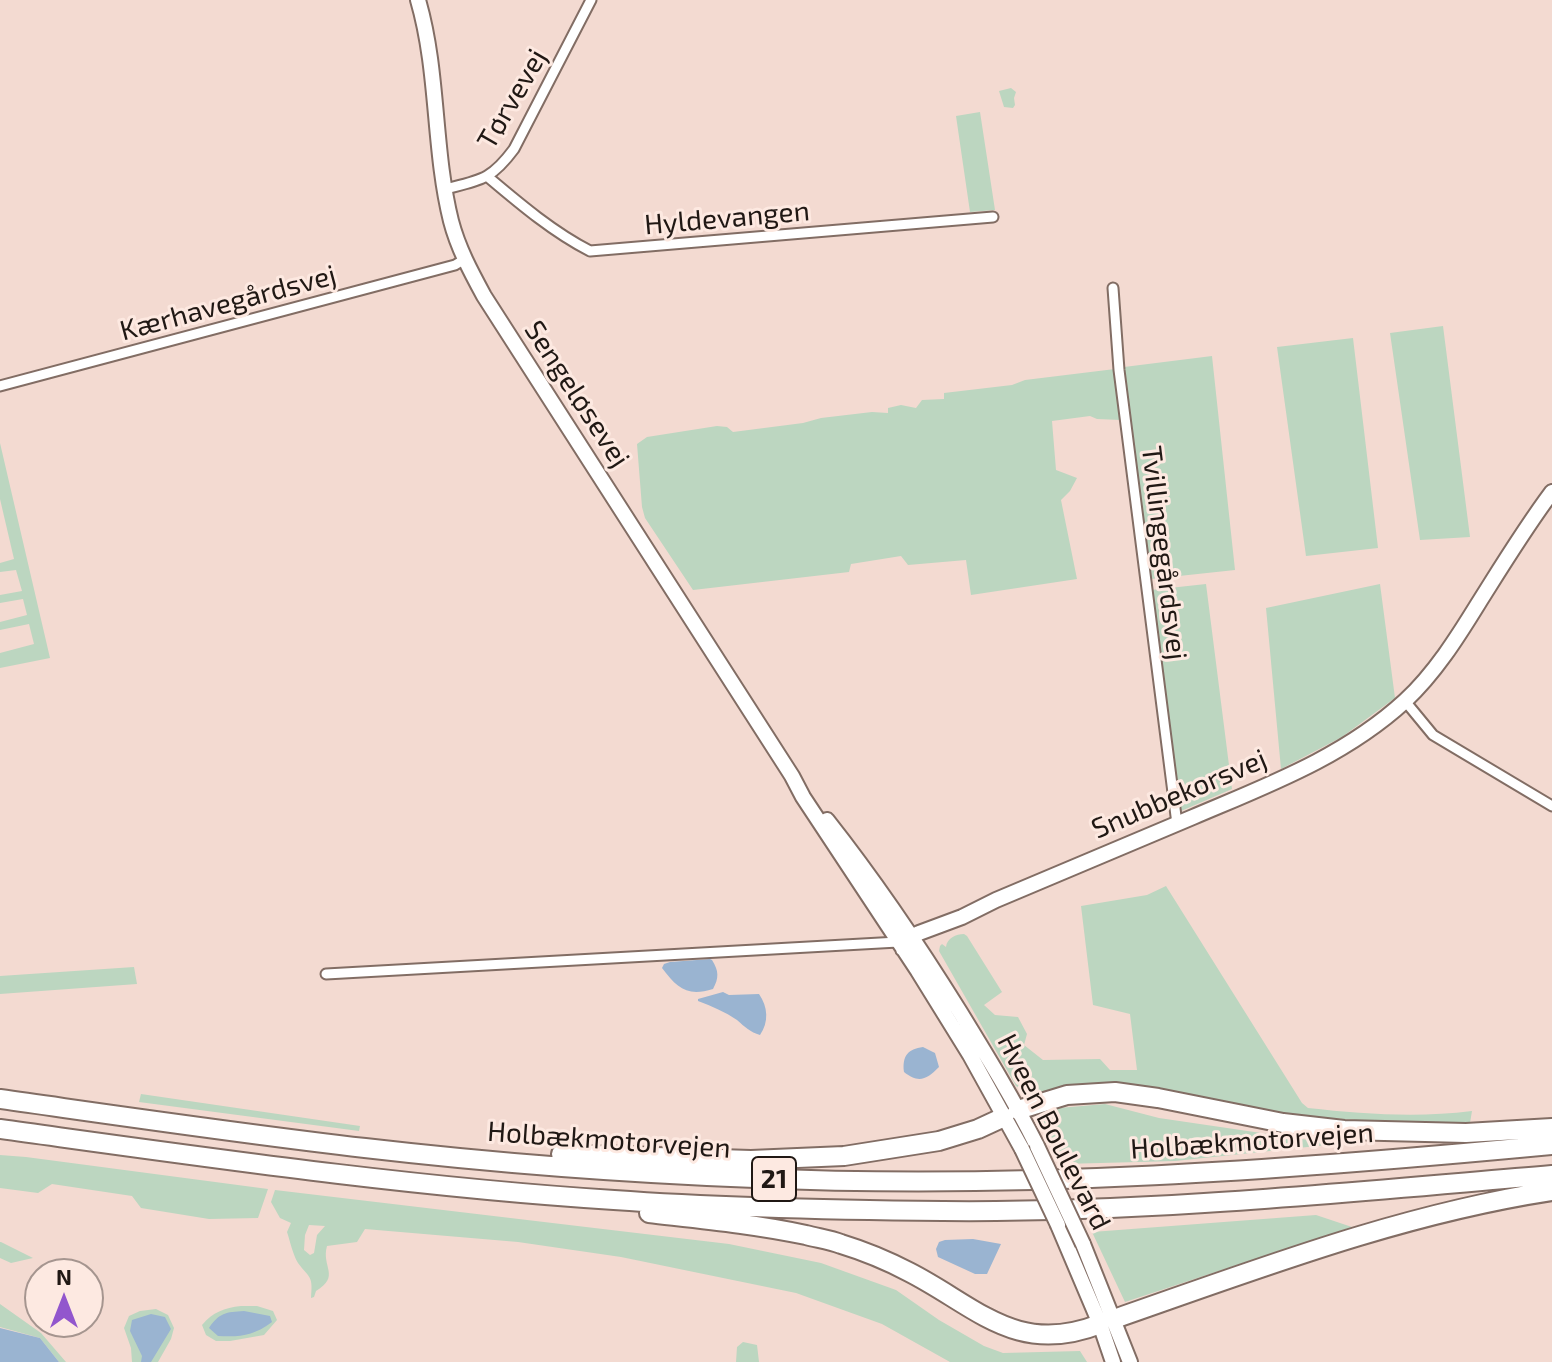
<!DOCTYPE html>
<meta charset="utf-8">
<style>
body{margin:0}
#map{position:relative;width:1552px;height:1362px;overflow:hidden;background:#f3dad1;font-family:"Exo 2",sans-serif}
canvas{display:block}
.north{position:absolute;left:24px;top:1258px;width:80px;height:80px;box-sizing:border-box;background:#fde9e1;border:2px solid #a5958f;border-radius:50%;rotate:0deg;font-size:22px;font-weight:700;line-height:32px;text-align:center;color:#201814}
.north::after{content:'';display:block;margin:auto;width:28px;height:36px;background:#9256cd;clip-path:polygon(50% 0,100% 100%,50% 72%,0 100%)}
</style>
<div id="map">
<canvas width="1552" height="1362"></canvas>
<div class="north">N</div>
</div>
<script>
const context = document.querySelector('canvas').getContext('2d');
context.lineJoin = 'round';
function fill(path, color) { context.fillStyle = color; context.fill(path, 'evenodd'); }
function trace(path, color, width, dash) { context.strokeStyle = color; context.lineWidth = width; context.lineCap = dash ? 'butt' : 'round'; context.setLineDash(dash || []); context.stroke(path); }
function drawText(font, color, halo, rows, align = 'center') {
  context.font = font + ' "Exo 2",sans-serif'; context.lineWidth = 6; context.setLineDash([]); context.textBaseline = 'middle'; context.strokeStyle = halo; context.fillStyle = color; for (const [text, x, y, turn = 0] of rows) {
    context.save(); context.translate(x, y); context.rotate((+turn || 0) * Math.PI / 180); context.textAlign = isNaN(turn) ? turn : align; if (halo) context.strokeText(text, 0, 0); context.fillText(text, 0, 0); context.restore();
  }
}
fill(new Path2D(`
 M1011 88 1016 92 1014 98 1015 105 1013 108 1004 107 999 91Z
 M980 112 995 210 970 212 956 116Z
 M1443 326 1470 537 1420 540 1390 333Z
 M1353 338 1378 548 1306 556 1277 347Z
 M1212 356 1235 570 1151 579 1124 367Z
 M1115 369 1121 420 1097 419 1090 416 1052 421 1056 470 1077 478 1070 491 1061 500 1077 579 971 595 966 560 908 565 901 556 851 564 849 572 693 590 645 518 642 507 637 444 647 437 717 426 727 427 733 432 803 423 821 418 872 412 888 413V408L901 405 916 408 922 400 944 399V393L1012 385 1025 380Z
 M0 443 50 658 0 668V653L34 644 29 624 0 630V622L27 615 23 599 0 603V595L22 591 16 570 0 572V563L14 559 0 499Z
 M1206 584 1232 789 1181 811 1151 590Z
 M1380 584 1395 698 1342 737 1281 769 1266 608Z
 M1166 886 1302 1103 1308 1108C1363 1114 1417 1118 1472 1111L1470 1123 1384 1122 1301 1116 1242 1106 1076 1086 1031 1094 1016 1086 939 951 940 946 942 944 946 947C947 938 956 934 964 934L967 936 1002 992 984 1005 995 1015 1018 1017 1027 1034 1024 1045 1043 1060 1100 1059 1110 1070H1137L1130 1014 1093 1005 1081 906 1147 895Z
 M134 967 137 984 0 994V976Z
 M141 1094 360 1126 359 1131 139 1102Z
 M1105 1104 1159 1118 1336 1144 1175 1161 1063 1164 1038 1118 1059 1108Z
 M0 1155 26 1157 268 1189 258 1218 209 1219 141 1208 132 1196 52 1184 38 1193 0 1188Z
 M275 1190 729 1244 821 1263 896 1290 939 1320 984 1346 1003 1353 1080 1351 1087 1362H950L882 1324 796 1293 621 1257 518 1242 365 1229 357 1242 327 1246C321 1267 341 1276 316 1291L314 1297 311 1298C313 1275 310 1279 298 1263 293 1255 290 1241 287 1232L291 1223 280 1218 271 1202ZM309 1225 325 1226 317 1235 314 1253 310 1255 304 1250 305 1235Z
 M1316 1215 1352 1227 1125 1302 1092 1232Z
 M0 1242H1L33 1258 11 1263 0 1258Z
 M0 1304 41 1333 66 1362H59L40 1338 0 1327Z
 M241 1306H257L273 1311 277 1320 264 1335 230 1341H216L206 1335 202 1325C213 1312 224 1308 241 1306Z
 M156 1309 168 1315 174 1328 171 1339 158 1362H132L131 1348 124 1328 129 1316 140 1311Z
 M743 1342 757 1345 759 1362H736L737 1347Z`), '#bcd6c0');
fill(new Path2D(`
 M710 959 712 960C719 971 719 978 713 989 687 997 677 988 662 968L664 964 670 962Z
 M723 992 729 995 759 994C768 1007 769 1022 760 1035 750 1032 745 1027 737 1020 725 1012 712 1006 698 1001V999Z
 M923 1047 935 1053 939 1067C927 1079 919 1084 904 1072 902 1056 908 1049 923 1047Z
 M973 1239 1001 1244 987 1274H975L938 1257 936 1249 939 1242 945 1240Z
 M244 1311 270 1316 272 1322C253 1336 241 1337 218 1336L209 1328C219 1313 226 1312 244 1311Z
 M151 1314 165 1317 171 1329 151 1362H141L142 1356 130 1331 132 1320Z
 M0 1328 40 1338 59 1362H0Z`), '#9ab4d1');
const street = new Path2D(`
 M488 177C520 204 553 232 590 251L993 217
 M445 189C481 180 491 180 514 149L591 0
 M1113 288 1119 370 1177 824
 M0 386 455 265 465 259
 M1405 701 1433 735 1552 806
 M326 974 898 942`);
const secondary = new Path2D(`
 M418 0C439 72 433 149 451 221 458 248 471 272 484 296L792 776 803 797 918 971 970 1055 1022 1149
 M827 820C876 882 919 946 960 1012 987 1056 1014 1100 1037 1146
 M903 949 913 936 919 933 962 917 996 900C1062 872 1127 845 1193 817 1268 785 1344 757 1405 701 1435 673 1457 638 1478 604 1502 566 1525 528 1552 492
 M1058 1225 1100 1324 1113 1362
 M1083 1244 1130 1362`);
const highway = new Path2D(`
 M0 1099C121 1116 243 1134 365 1148 494 1163 625 1173 755 1178 1021 1190 1287 1170 1552 1145
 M1018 1110 1067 1095 1115 1092 1158 1098 1283 1123 1344 1130 1466 1133 1552 1128
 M0 1129C204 1157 409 1187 614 1200 723 1208 833 1210 943 1211 1146 1213 1350 1192 1552 1175
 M561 1154 751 1160 844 1156 939 1141 978 1129 1004 1117
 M649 1213C701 1219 754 1224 806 1235 817 1238 830 1240 841 1244 864 1251 888 1261 909 1272 976 1306 1016 1357 1100 1324
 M1114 1319C1258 1269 1401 1214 1552 1191`);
trace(street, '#826d64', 13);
trace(secondary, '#826d64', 18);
trace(highway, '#826d64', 22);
trace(street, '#fff', 9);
trace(secondary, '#fff', 14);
trace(highway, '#fff', 18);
const secondaryBridge = new Path2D(`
 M1037 1146 1083 1244
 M1022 1149 1058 1225`);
trace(secondaryBridge, '#826d64', 18, []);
trace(secondaryBridge, '#fff', 14);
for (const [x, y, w] of [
 [774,1179,44]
]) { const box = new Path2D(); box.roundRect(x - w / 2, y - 22, w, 44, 6); context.fillStyle = '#fde9e1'; context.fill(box); trace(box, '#201814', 2); }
drawText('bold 26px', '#201814', null, [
 ["21",774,1179]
]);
drawText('28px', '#201814', '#fde9e1', [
 ["Tørvevej",512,99,-60],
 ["Hyldevangen",727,218,-5],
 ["Kærhavegårdsvej",228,303,-15],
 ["Sengeløsevej",577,394,57],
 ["Tvillingegårdsvej",1164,553,83],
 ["Snubbekorsvej",1179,794,-23],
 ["Hveen Boulevard",1054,1132,63],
 ["Holbækmotorvejen",609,1140,4],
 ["Holbækmotorvejen",1252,1141,-4]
]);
</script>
